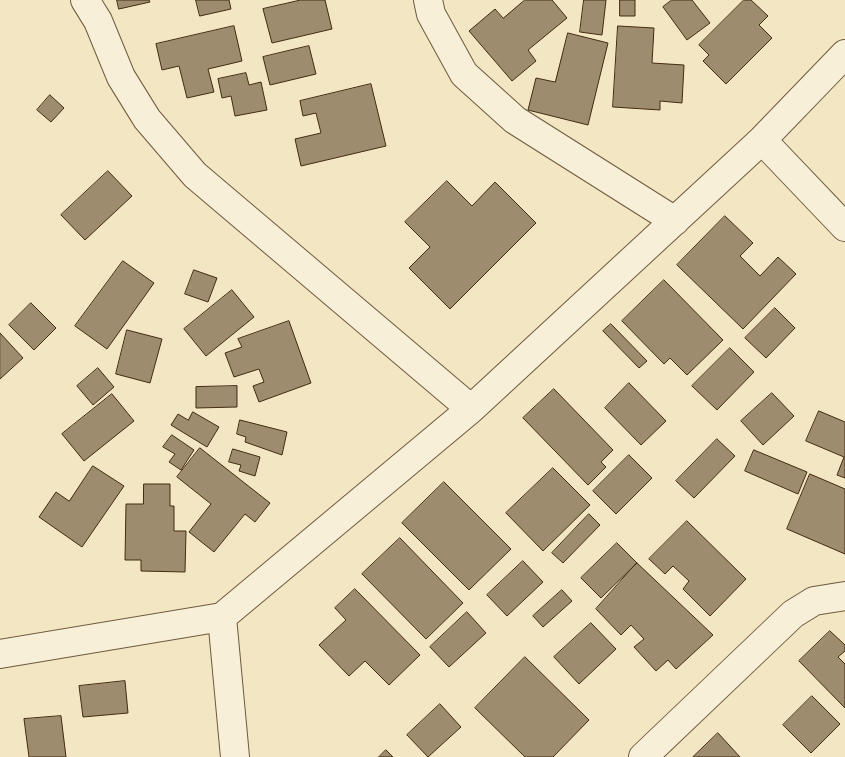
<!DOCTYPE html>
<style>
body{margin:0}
canvas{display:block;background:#f2e6c3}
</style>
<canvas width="845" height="757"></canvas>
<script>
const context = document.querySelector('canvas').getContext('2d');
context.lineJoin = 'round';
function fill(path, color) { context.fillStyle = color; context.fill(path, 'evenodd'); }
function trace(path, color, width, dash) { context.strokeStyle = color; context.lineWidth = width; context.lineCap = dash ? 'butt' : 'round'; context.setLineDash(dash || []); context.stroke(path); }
const building = new Path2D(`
 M117 0H149L150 2 119 9Z
 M196 0H229L231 9 200 16Z
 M301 0H325L332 29 272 43 263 9Z
 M525 0H552L567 18 528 50 536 61 512 81 469 31 495 9 503 18Z
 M584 0H606L602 35 580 32Z
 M620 0H635V16H620Z
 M672 0H692L710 23 687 40 663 7Z
 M744 0H751L768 16 759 25 772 38 726 84 703 61 709 55 699 45Z
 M234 26 242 61 208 69 214 92 187 98 179 66 162 70 156 44Z
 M618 26 654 28 652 63 684 65 682 103 660 101V110L613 107Z
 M568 33 608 43 588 125 528 110 536 78 555 82Z
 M309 46 316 74 270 85 263 57Z
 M246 73 249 85 261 82 267 110 235 116 231 96 222 98 218 79Z
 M371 84 386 146 301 166 295 139 321 133 316 113 303 116 300 101Z
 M50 95 64 108 51 122 37 110Z
 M108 171 132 196 85 240 61 215Z
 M447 181 472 206 495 182 536 223 450 309 409 268 430 247 405 222Z
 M725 216 753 243 740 256 760 276 778 257 796 274 743 329 677 265Z
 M123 261 154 283 107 349 75 326Z
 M194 270 217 278 208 302 185 294Z
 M664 280 723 340 687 375 670 358 664 364 622 321Z
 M232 290 254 317 206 356 184 329Z
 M31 303 56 328 34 350 9 325Z
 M775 308 795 328 766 358 745 338Z
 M289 321 311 383 259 402 253 386 264 382 259 369 234 377 225 353 242 347 238 339Z
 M611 324 647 361 639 368 603 331Z
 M127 330 162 339 150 383 116 374Z
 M0 333 23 358 0 379Z
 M730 348 754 372 717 410 692 386Z
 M98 368 114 387 93 405 77 386Z
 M629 383 666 421 641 445 605 408Z
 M237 386V407L196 408V387Z
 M554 389 613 450 601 462 606 467 588 485 523 418Z
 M772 393 794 416 763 445 741 421Z
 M112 394 134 421 84 461 62 434Z
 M819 411 845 422V478L837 475 844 457 806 441Z
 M193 412 219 427 207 447 171 425 178 414 188 420Z
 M240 420 287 432 282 455 245 442 246 437 237 434Z
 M172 435 194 450 181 470 169 462 175 454 163 447Z
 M717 439 735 456 694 498 676 481Z
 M200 448 270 503 255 522 245 514 214 552 189 532 211 504 177 477Z
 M233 449 260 457 255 476 239 471 241 465 229 462Z
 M754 450 807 472 798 494 745 471Z
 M629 455 652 478 616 514 593 491Z
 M93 466 124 486 82 547 39 517 56 492 69 501Z
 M553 468 590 505 543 551 506 513Z
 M810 474 845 489V554L787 529Z
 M444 482 511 549 469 590 402 523Z
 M144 484H170V506H174V531H186L185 572 141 571V560H125L126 504H143Z
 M589 514 600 525 563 563 552 553Z
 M687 521 746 579 710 616 683 589 689 581 673 566 665 574 649 559Z
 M400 538 463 603 426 639 362 574Z
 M617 543 637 563 601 598 581 578Z
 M523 561 543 582 507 616 487 595Z
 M637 563 713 635 676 669 668 660 656 671 634 647 644 639 631 625 621 635 596 609Z
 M355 589 420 655 389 685 365 661 349 676 319 645 346 620 335 608Z
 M562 590 572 601 543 627 533 616Z
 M467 612 486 633 449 667 430 647Z
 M591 623 616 649 579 684 554 657Z
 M830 631 845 645V651L838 657 845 664V708L799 661Z
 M525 657 589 720 553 757H525L475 708Z
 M125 681 128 713 83 717 79 686Z
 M812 696 840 724 811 753 783 725Z
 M440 704 461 727 428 757 407 735Z
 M61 716 66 757H29L24 719Z
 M718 733 740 757H693Z
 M386 750 393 757H379Z`);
fill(building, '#9e8c6e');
trace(building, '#432b12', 1);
const minor = new Path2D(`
 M85 0 98 21 121 77 147 119 195 175 471 409
 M428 0 431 14 464 74 515 120 675 221
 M762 140 845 227
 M222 617 235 757
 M0 654 222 617 471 409 762 140 845 54
 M643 757 793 614 814 601 845 596`);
trace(minor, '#6f5a3e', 30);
trace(minor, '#f7efd8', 28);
</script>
